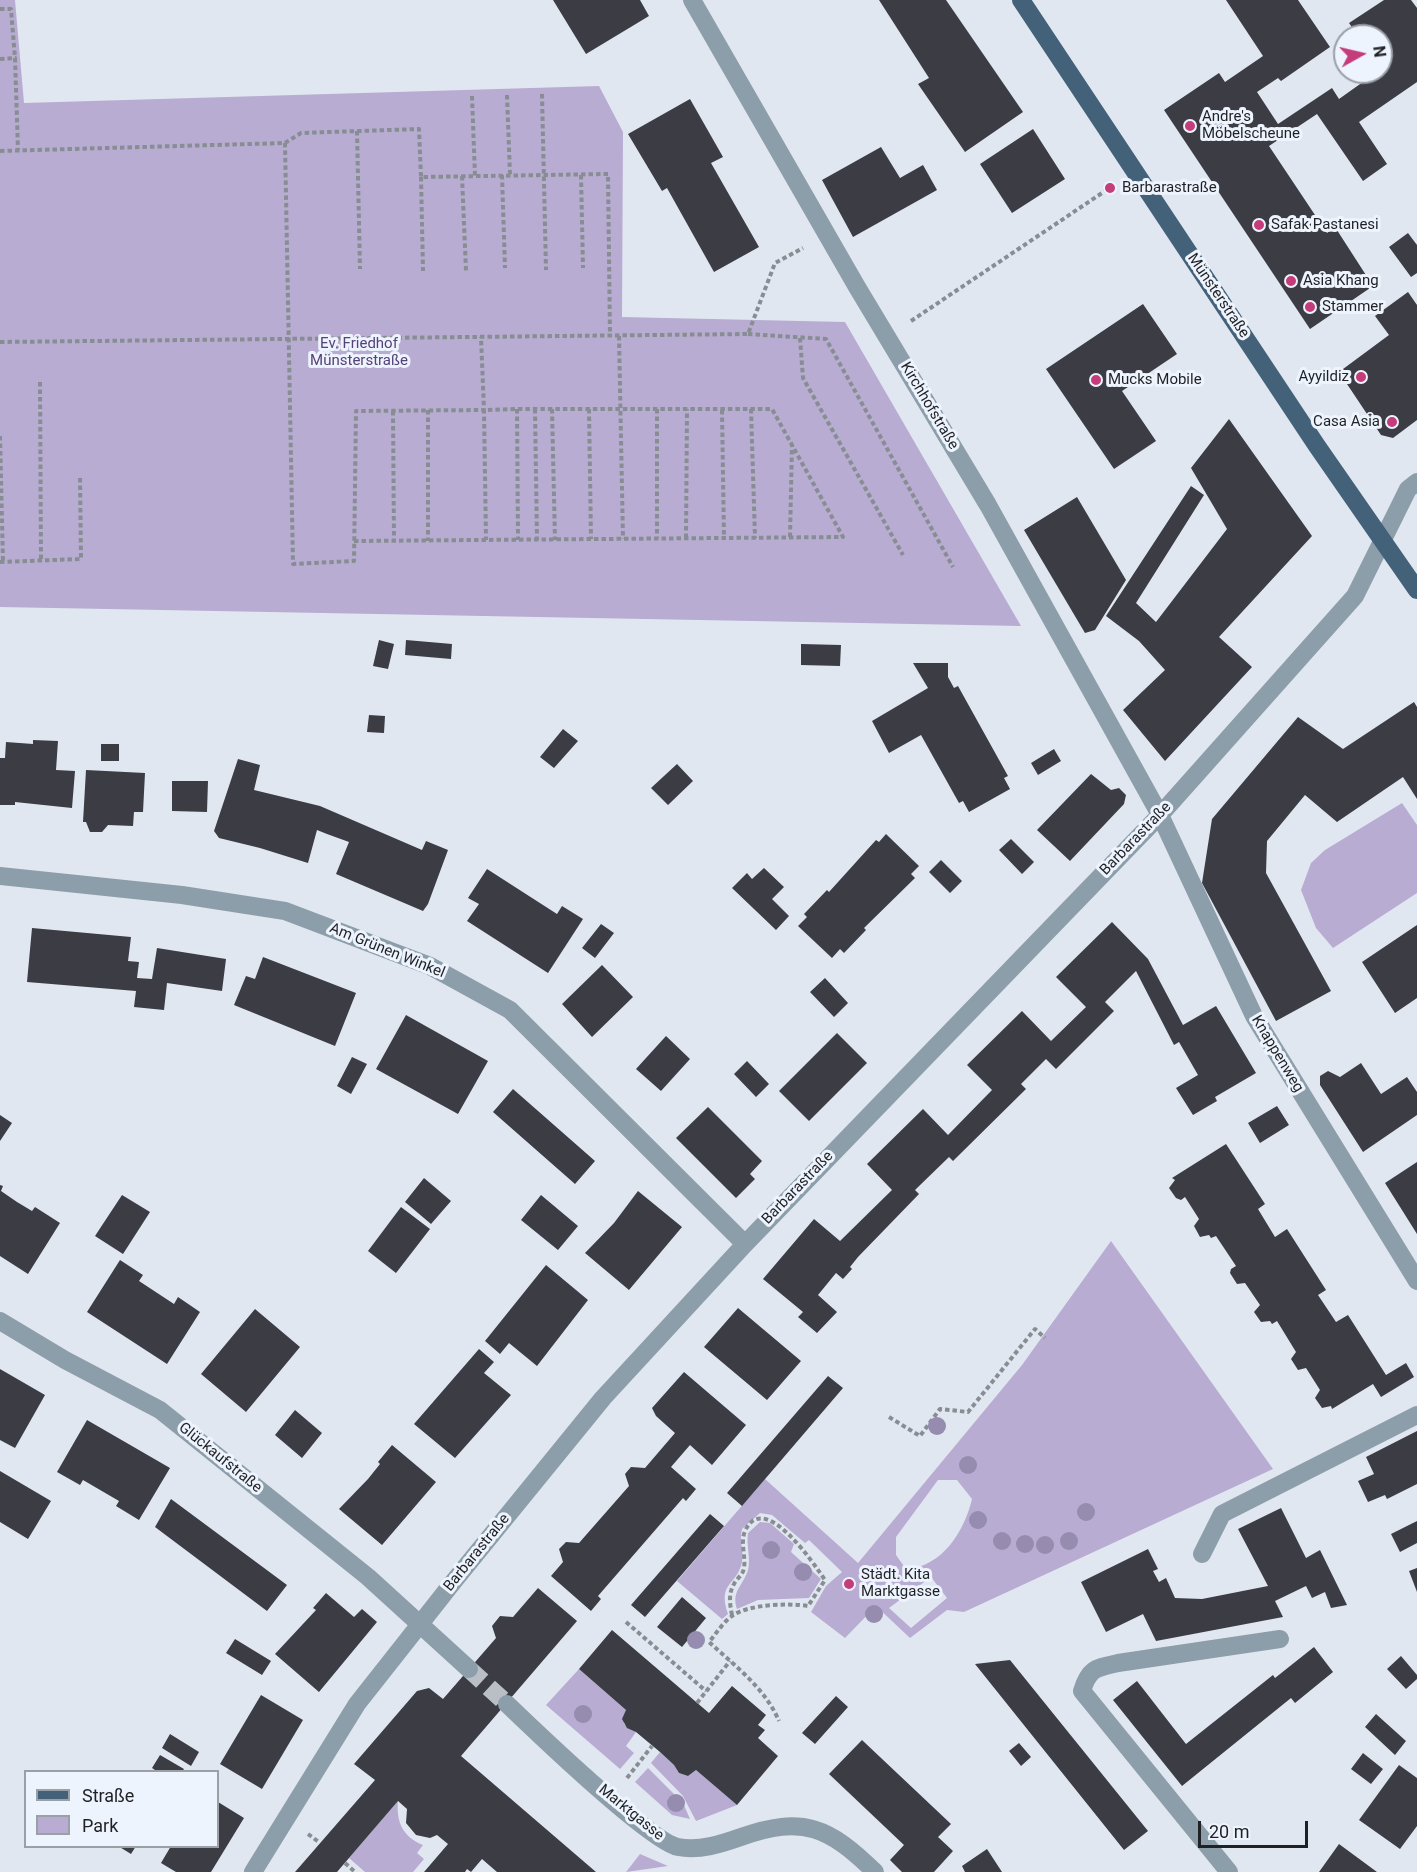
<!DOCTYPE html>
<meta charset="utf-8">
<style>
body{margin:0}
#map{position:relative;width:1417px;height:1872px;overflow:hidden;background:#e1e7f0;font-family:Roboto,sans-serif}
canvas{display:block}
.legend{position:absolute;left:24px;top:1770px;width:195px;height:78px;box-sizing:border-box;background:#eef4fe;border:2px solid #9ba0a7;margin:0;padding:8px 10px;list-style:none;font-size:18px;color:#1f2124}
.legend li{display:flex;align-items:center;gap:12px;height:30px}
.legend b{width:30px;border:2px solid #9ba0a7}
.north{position:absolute;left:1333px;top:24px;width:60px;height:60px;box-sizing:border-box;background:#eef4fe;border:2px solid #9ba0a7;border-radius:50%;rotate:82deg;font-size:16px;font-weight:700;line-height:24px;text-align:center;color:#1f2124}
.north::after{content:'';display:block;margin:auto;width:21px;height:27px;background:#c43c79;clip-path:polygon(50% 0,100% 100%,50% 72%,0 100%)}
.scale{position:absolute;left:1198px;top:1821px;width:110px;height:27px;box-sizing:border-box;border:3px solid #1f2124;border-top:0;padding-left:8px;font-size:18px;line-height:21px;white-space:nowrap;color:#1f2124;-webkit-text-stroke:4px #eef4fe;paint-order:stroke}
</style>
<div id="map">
<canvas width="1417" height="1872"></canvas>
<ul class="legend">
<li><b style="height:8px;background:#436279"></b>Straße</li>
<li><b style="height:16px;background:#b8acd2"></b>Park</li>
</ul>
<div class="north">N</div>
<div class="scale">20 m</div>
</div>
<script>
const context = document.querySelector('canvas').getContext('2d');
context.lineJoin = 'round';
function fill(path, color) { context.fillStyle = color; context.fill(path, 'evenodd'); }
function trace(path, color, width, dash) { context.strokeStyle = color; context.lineWidth = width; context.lineCap = dash ? 'butt' : 'round'; context.setLineDash(dash || []); context.stroke(path); }
function drawText(font, color, halo, rows, align = 'center') {
  context.font = font + ' Roboto,sans-serif'; context.lineWidth = 6; context.setLineDash([]); context.textBaseline = 'middle'; context.strokeStyle = halo; context.fillStyle = color; for (const [text, x, y, turn = 0] of rows) {
    context.save(); context.translate(x, y); context.rotate((+turn || 0) * Math.PI / 180); context.textAlign = isNaN(turn) ? turn : align; if (halo) context.strokeText(text, 0, 0); context.fillText(text, 0, 0); context.restore();
  }
}
fill(new Path2D(`
 M0 0H15L24 103 599 86 623 132 622 317 845 322 1021 626 0 607Z
 M1402 803 1417 825V893L1333 948 1316 928 1301 890 1311 863 1325 850Z
 M1111 1241 1273 1469 964 1612 947 1610 910 1638 876 1606 845 1638 811 1612 826 1586 842 1572 809 1540 805 1543 772 1515 760 1513 742 1529C739 1540 744 1551 742 1562 737 1586 717 1582 728 1614L722 1619 677 1581 765 1479 858 1563 1022 1365ZM938 1480H957L972 1499C964 1532 942 1567 906 1569L896 1555V1537ZM931 1577 947 1598 911 1628 889 1608Z
 M760 1522 770 1523 794 1544 791 1552 821 1579 809 1598 758 1600 737 1609C731 1591 743 1586 748 1570 751 1559 746 1545 748 1533Z
 M579 1669 626 1710 624 1724 636 1732 626 1746 634 1753 620 1769 546 1705Z
 M660 1752 674 1765 679 1773 688 1776 696 1770 737 1805 696 1821 683 1796 651 1763Z
 M648 1768 683 1803 690 1819 672 1815 635 1782Z
 M398 1801C396 1822 403 1837 423 1845L417 1853 424 1859 413 1872H365L349 1858Z
 M640 1854 668 1866 626 1872Z`), '#b8acd2');
fill(new Path2D(`
 M553 0H640L649 16 586 54Z
 M879 0H946L1023 112 965 152 918 84 929 78Z
 M1226 0H1298L1330 47 1281 81 1278 78 1257 92 1278 124 1332 88 1339 99 1377 72H1381V36H1358L1349 23 1384 0H1411L1417 8V82L1359 122 1387 164 1363 181 1317 114 1269 146 1327 233 1335 227 1373 286 1310 329 1164 110 1219 73 1225 82 1263 56Z
 M690 99 723 157 711 163 759 247 714 272 667 188 662 191 628 134Z
 M1033 129 1065 179 1012 213 980 164Z
 M881 147 900 178 923 165 937 190 853 237 822 180Z
 M1408 233 1417 245V273L1411 277 1389 247Z
 M1408 292 1417 305V420L1393 438 1381 435 1339 372 1389 335 1375 316Z
 M1143 304 1177 354 1122 391 1156 441 1114 469 1046 369Z
 M1229 419 1312 536 1219 637 1252 667 1165 761 1123 710 1165 670 1139 641 1106 616 1191 486 1204 495 1136 603 1156 622 1227 529 1191 468Z
 M1077 497 1126 580 1095 630 1085 633 1024 530Z
 M379 640 394 644 388 669 373 666Z
 M406 640 452 644 451 659 405 655Z
 M801 644 841 645 840 666 801 665Z
 M913 663H948V677L954 688 958 686 1008 776 1004 778 1010 789 969 812 963 801 959 803 921 735 889 753 872 721 928 688Z
 M1414 702 1417 707V799L1403 777 1337 822 1305 795 1267 841 1266 873 1331 991 1276 1021 1202 883 1212 819 1298 717 1343 749Z
 M369 715 385 716 384 733 367 732Z
 M563 729 578 741 554 768 540 757Z
 M33 740 58 741 56 770 75 771 72 808 15 802V805H0V758H5L6 742 33 744Z
 M101 744H119V761H101Z
 M1054 749 1061 761 1038 775 1031 763Z
 M238 759 260 765 254 790 320 806 422 850 426 841 448 850 428 904 423 911 336 874 349 842 327 834 317 830 308 863 260 848 219 838 214 831Z
 M677 764 693 781 668 805 651 788Z
 M86 770 145 773 143 812H134L133 826 108 825 102 832H90L86 822H83Z
 M1091 774 1111 790 1119 788 1126 795 1124 804 1070 861 1037 830Z
 M172 781H208L207 812 172 811Z
 M886 834 919 866 911 874 915 878 864 928 866 930 844 953 840 949 832 958 798 926 807 917 804 914 827 890 829 892 876 840 879 842Z
 M1011 839 1034 862 1022 874 999 850Z
 M941 860 962 881 950 893 929 872Z
 M764 868 784 887 772 899 789 916 776 930 732 888 747 873 752 879Z
 M487 869 557 914 562 906 583 919 548 973 467 921 479 904 468 898Z
 M1112 922 1148 959 1183 1025 1216 1006 1256 1073 1215 1097 1217 1101 1193 1115 1176 1088 1198 1075 1179 1042 1174 1045 1136 971 1105 1002 1114 1011 1056 1069 1046 1059 1021 1084 1026 1089 953 1161 949 1157 915 1190 919 1194 858 1257 850 1267 852 1269 843 1279 836 1273 818 1295 837 1312 817 1333 798 1317 803 1312 763 1279 814 1219 840 1241 892 1190 867 1164 923 1109 948 1135 992 1090 967 1065 1022 1011 1051 1041 1086 1007 1056 977Z
 M601 924 614 933 595 958 582 948Z
 M1417 925V998L1395 1013 1362 962Z
 M32 928 131 937 128 961 139 962 137 978 152 979 157 948 226 959 222 991 167 983 164 1010 134 1007 136 991 27 982Z
 M263 957 356 993 335 1046 234 1005 246 976 255 979Z
 M602 965 633 997 592 1037 562 1004Z
 M825 978 848 1003 834 1017 810 992Z
 M406 1015 488 1061 458 1114 376 1069Z
 M837 1033 867 1063 809 1121 779 1091Z
 M666 1036 690 1059 661 1091 636 1069Z
 M352 1057 367 1064 351 1094 337 1086Z
 M747 1061 769 1084 756 1097 734 1074Z
 M1361 1063 1381 1094 1407 1077 1417 1092V1115L1363 1152 1320 1085V1076L1328 1071 1340 1077Z
 M513 1089 595 1161 575 1184 493 1112Z
 M1277 1106 1289 1125 1260 1143 1248 1123Z
 M708 1107 762 1161 750 1174 755 1179 736 1198 676 1138Z
 M0 1115 12 1123 0 1141Z
 M1226 1144 1265 1204 1258 1209 1275 1237 1287 1229 1326 1290 1318 1295 1336 1322 1348 1315 1386 1375 1406 1363 1414 1377 1381 1397 1373 1384 1332 1409 1331 1406 1322 1408 1315 1398 1320 1390 1306 1368 1298 1370 1291 1359 1296 1352 1277 1321 1272 1324 1270 1321 1261 1322 1254 1312 1260 1305 1245 1283 1237 1284 1230 1273 1231 1269 1236 1266 1216 1236 1211 1238 1209 1235 1200 1237 1194 1226 1199 1219 1185 1197 1181 1200 1176 1198 1169 1188 1175 1180 1172 1178Z
 M1417 1162V1234L1385 1183Z
 M424 1178 451 1201 431 1224 405 1202Z
 M0 1185 3 1186 1 1191 17 1202 32 1211 35 1207 60 1223 28 1274 0 1256Z
 M638 1191 682 1227 629 1290 585 1253 614 1223Z
 M122 1195 150 1212 123 1254 95 1236Z
 M541 1195 578 1226 558 1250 521 1220Z
 M401 1207 430 1229 396 1273 368 1251Z
 M120 1260 143 1275 139 1281 174 1304 178 1297 200 1312 167 1364 87 1312Z
 M546 1265 588 1300 537 1366 509 1343 500 1354 485 1341Z
 M738 1308 801 1361 767 1400 704 1347Z
 M255 1309 300 1347 246 1412 201 1374Z
 M479 1349 494 1362 484 1373 511 1395 455 1458 414 1424Z
 M0 1369 45 1395 15 1448 0 1440Z
 M684 1372 746 1425 712 1465 690 1445 671 1467 696 1489 686 1501 683 1498 598 1596 601 1599 591 1611 551 1576 563 1562 559 1549 566 1542 579 1543 629 1486 625 1474 631 1467 645 1468 675 1433 656 1416 652 1408Z
 M828 1376 843 1388 742 1506 727 1493Z
 M295 1410 322 1433 302 1458 275 1435Z
 M87 1420 170 1468 139 1520 116 1506 119 1501 83 1480 80 1485 57 1472Z
 M1417 1431V1484L1387 1499 1385 1495 1368 1502 1358 1481 1374 1474 1366 1457Z
 M392 1445 436 1482 382 1545 339 1509 368 1479 380 1464 378 1462Z
 M0 1471 51 1501 28 1539 0 1522Z
 M171 1499 287 1585 267 1611 155 1527Z
 M1281 1508 1306 1558 1320 1550 1347 1605 1331 1608 1325 1592 1312 1598 1306 1586 1275 1601 1283 1617 1156 1641 1143 1614 1106 1632 1081 1582 1148 1549 1158 1569 1153 1571 1159 1582 1166 1578 1175 1598 1202 1599 1268 1586 1238 1529Z
 M710 1514 724 1526 645 1617 631 1605Z
 M1417 1521V1543L1400 1552 1391 1534Z
 M1417 1568V1592L1409 1571Z
 M538 1588 577 1621 461 1756 596 1872H497L482 1859 471 1872 467 1869 465 1872H424L448 1844 437 1835 430 1838 416 1835 406 1823 407 1809 398 1801 337 1872H295L375 1780 354 1764 417 1691 429 1688 443 1699 496 1638 492 1626 500 1616 513 1617Z
 M326 1593 354 1617 362 1609 377 1622 319 1692 275 1654 316 1610 313 1608Z
 M682 1597 706 1618 682 1647 657 1627Z
 M612 1630 709 1713 732 1686 766 1715 758 1725 765 1730 758 1738 778 1756 737 1805 696 1770 688 1776 679 1773 674 1765 660 1752 636 1732 627 1728 622 1719 626 1710 579 1669Z
 M235 1639 271 1661 262 1675 226 1653Z
 M1314 1647 1333 1672 1295 1703 1291 1698 1182 1786 1113 1700 1137 1681 1186 1744 1273 1675 1275 1678Z
 M1401 1656 1417 1675V1679L1406 1689 1387 1669Z
 M1010 1660 1148 1831 1124 1850 975 1664Z
 M261 1695 303 1720 262 1789 220 1764Z
 M836 1696 848 1707 815 1744 802 1733Z
 M1376 1714 1406 1741 1395 1755 1365 1727Z
 M170 1734 199 1752 191 1766 162 1748Z
 M862 1740 951 1824 938 1837 953 1851 934 1872H902L890 1860 904 1845 829 1774Z
 M1019 1743 1031 1757 1021 1766 1009 1751Z
 M1363 1753 1383 1769 1371 1784 1351 1769Z
 M160 1755 184 1769 182 1772H158L152 1768Z
 M1399 1765 1417 1778V1826L1400 1849 1359 1820Z
 M218 1802 244 1818 211 1872H176L161 1863 171 1846H218Z
 M1339 1844 1377 1872H1319Z
 M118 1846H136L131 1854Z
 M987 1849 1002 1872H965L962 1866Z`), '#3b3c44');
trace(new Path2D(`
 M469 1669 507 1704`), '#babfc7', 18, [18, 9]);
trace(new Path2D(`
 M0 9H11L15 58
 M0 59 15 58 18 150
 M542 94 546 270
 M507 95 510 175
 M472 96 475 176
 M357 131 360 269
 M285 143 301 133 419 129 421 177 608 174 610 336
 M0 151 285 143 293 564 354 561 356 411 484 410 481 337
 M502 175 505 268
 M581 175 583 268
 M462 176 466 271
 M421 177 423 271
 M911 321 1111 187
 M748 334 826 339 953 567
 M619 336 623 539
 M800 338 803 378 903 555
 M0 342 748 334 775 263 803 248
 M40 382 41 560
 M517 409 518 540
 M535 409 537 540
 M552 409 555 540
 M589 409 591 539
 M657 409V538
 M751 409 755 538
 M428 410V541
 M722 410 724 538
 M393 411 394 541
 M0 436 3 562
 M790 537 792 445
 M686 538 687 409
 M354 541 843 537 772 409H517L484 410 486 540
 M0 562 81 559 80 476
 M889 1417 920 1436 940 1409 968 1412 1035 1329 1045 1338
 M732 1615C730 1605 728 1594 734 1584 737 1578 743 1575 744 1568 746 1556 740 1543 745 1531 764 1489 814 1564 825 1580L808 1606C789 1603 748 1604 732 1616 723 1622 716 1634 709 1642 735 1666 765 1688 779 1721
 M626 1622 706 1691
 M697 1703 730 1661
 M627 1778 652 1746
 M308 1834 320 1843
 M345 1863 355 1872`), '#888d93', 4, [4.5, 3]);
trace(new Path2D(`
 M692 0 857 287 988 505 1160 815 1254 1016 1417 1281
 M0 876 182 895 285 911 430 966 510 1010 745 1244
 M0 1321 65 1360 160 1410 368 1577 469 1669
 M1202 1554 1222 1514 1417 1415
 M507 1704C533 1729 651 1842 678 1847 700 1851 721 1844 741 1837 803 1815 829 1827 875 1872
 M253 1872 357 1704 454 1581 603 1398 745 1244 1160 815 1355 596 1408 489 1417 482
 M1229 1872 1082 1691C1089 1668 1096 1668 1118 1663L1280 1639`), '#8d9eab', 18);
trace(new Path2D(`
 M1021 0 1317 446 1417 590`), '#436279', 18);
context.fillStyle = '#958caf';
for (const [x, y] of [
 [937,1426],
 [968,1465],
 [1086,1512],
 [978,1520],
 [1002,1541],
 [1069,1541],
 [1025,1544],
 [1045,1545],
 [771,1550],
 [803,1572],
 [874,1614],
 [696,1640],
 [583,1714],
 [676,1803]
]) { context.beginPath(); context.arc(x, y, 9, 0, 2 * Math.PI); context.fill(); }
for (const [x, y, r, color] of [
 [1190,126,6,"#c43c79"],
 [1110,188,6,"#c43c79"],
 [1259,225,6,"#c43c79"],
 [1291,281,6,"#c43c79"],
 [1310,307,6,"#c43c79"],
 [1361,377,6,"#c43c79"],
 [1096,380,6,"#c43c79"],
 [1392,422,6,"#c43c79"],
 [849,1584,6,"#c43c79"]
]) { const dot = new Path2D(); dot.arc(x, y, r, 0, 2 * Math.PI); context.fillStyle = color; context.fill(dot); trace(dot, '#eef4fe', 2); }
drawText('15px', '#1f2124', '#eef4fe', [
 ["Andre's",1202,117],
 ["Möbelscheune",1202,134],
 ["Barbarastraße",1122,188],
 ["Safak Pastanesi",1271,225],
 ["Asia Khang",1303,281],
 ["Stammer",1322,307],
 ["Ayyildiz",1349,377,"right"],
 ["Mucks Mobile",1108,380],
 ["Casa Asia",1380,422,"right"],
 ["Städt. Kita",861,1575],
 ["Marktgasse",861,1592]
], 'left');
drawText('15px', '#1f2124', '#eef4fe', [
 ["Münsterstraße",1218,296,56],
 ["Kirchhofstraße",929,406,59],
 ["Barbarastraße",1136,839,-46],
 ["Am Grünen Winkel",387,951,22],
 ["Knappenweg",1277,1054,59],
 ["Barbarastraße",798,1188,-46],
 ["Glückaufstraße",220,1458,39],
 ["Barbarastraße",477,1553,-51],
 ["Marktgasse",631,1813,39]
]);
drawText('15px', '#564279', '#eef4fe', [
 ["Ev. Friedhof",359,344],
 ["Münsterstraße",359,361]
]);
</script>
